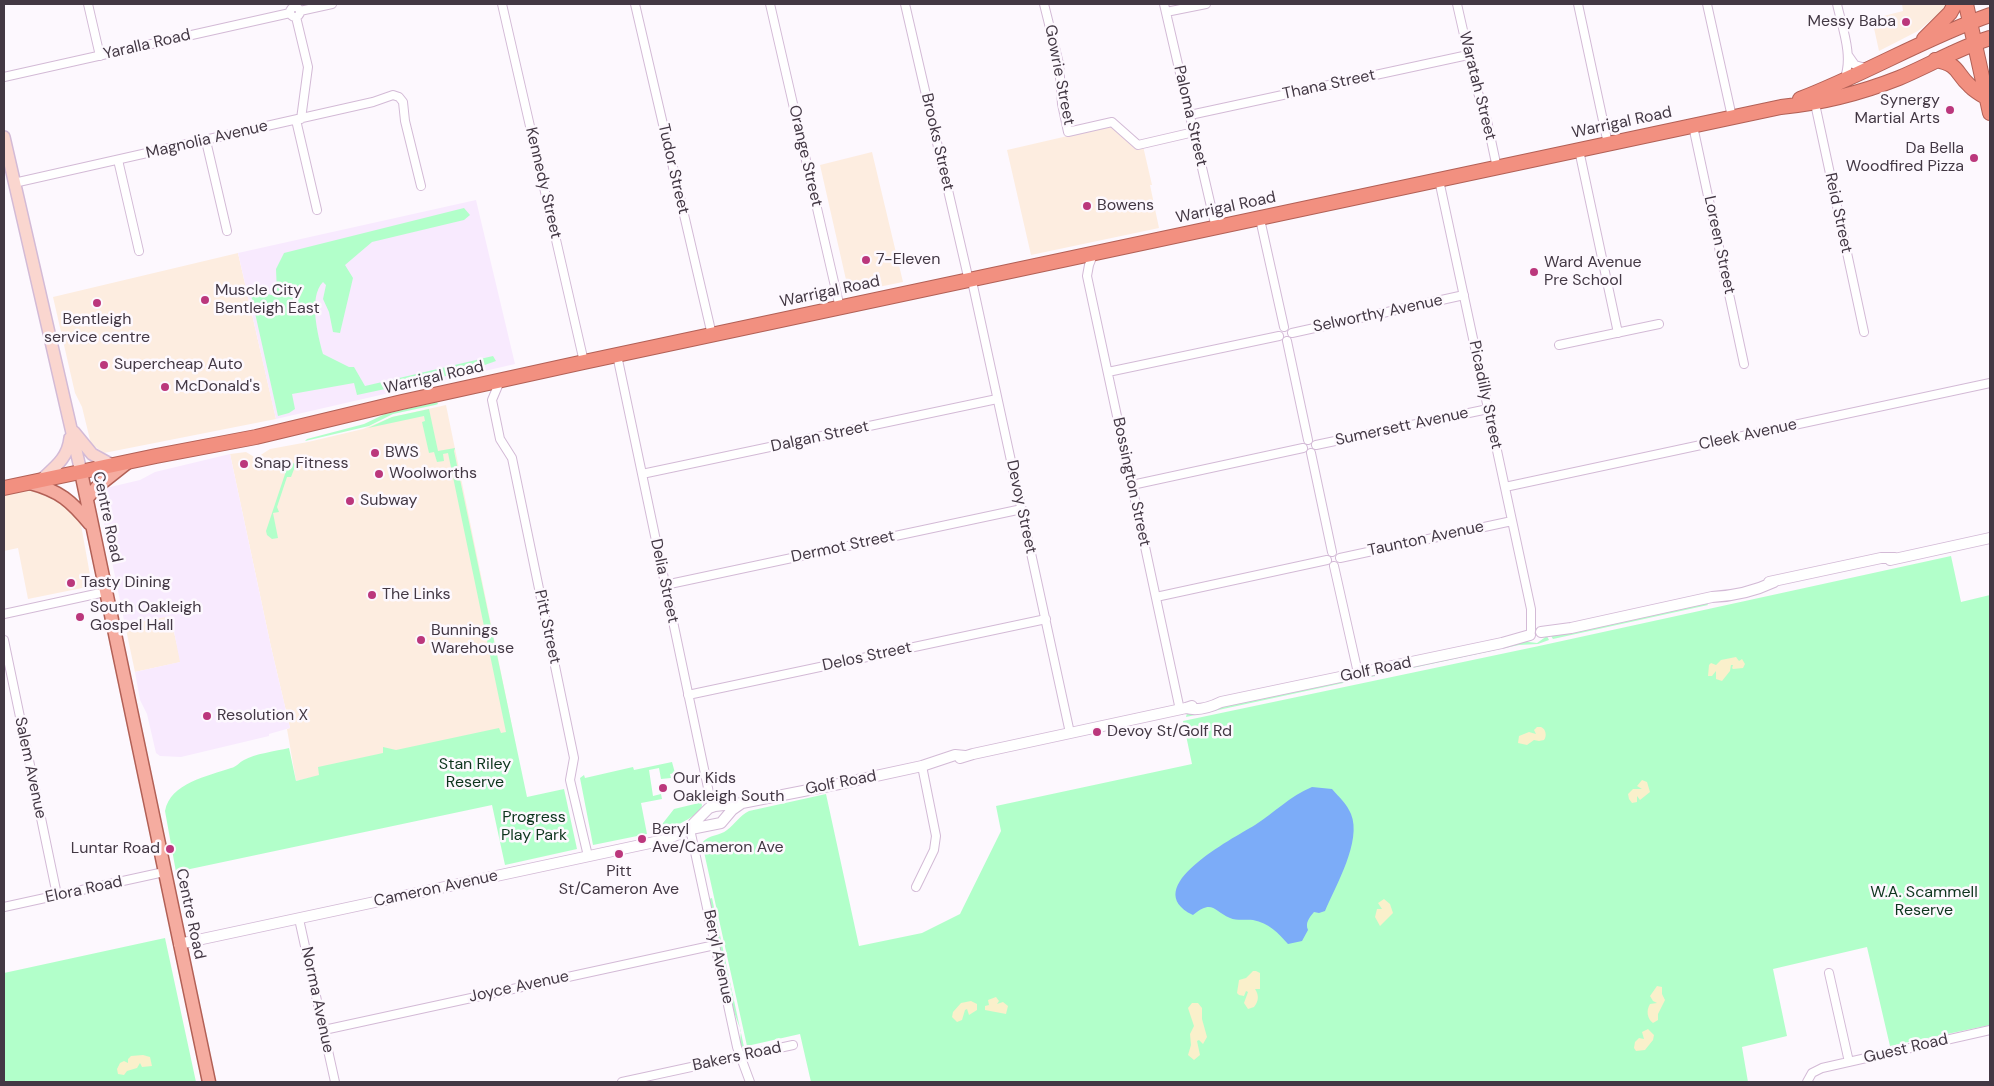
<!DOCTYPE html>
<style>
body{margin:0}
#map{position:relative;width:1994px;height:1086px;overflow:hidden;background:#fdf8fe;font-family:"DM Sans",sans-serif}
canvas{display:block}
.frame{position:absolute;inset:0;border:5px solid #433844;pointer-events:none}
</style>
<div id="map">
<canvas width="1994" height="1086"></canvas>
<div class="frame"></div>
</div>
<script>
const context = document.querySelector('canvas').getContext('2d');
context.lineJoin = 'round';
function fill(path, color) { context.fillStyle = color; context.fill(path, 'evenodd'); }
function trace(path, color, width, dash) { context.strokeStyle = color; context.lineWidth = width; context.lineCap = dash ? 'butt' : 'round'; context.setLineDash(dash || []); context.stroke(path); }
function drawText(font, color, halo, rows, align = 'center') {
  context.font = font + ' "DM Sans",sans-serif'; context.lineWidth = 5; context.setLineDash([]); context.textBaseline = 'middle'; context.strokeStyle = halo; context.fillStyle = color; for (const [text, x, y, turn = 0] of rows) {
    context.save(); context.translate(x, y); context.rotate((+turn || 0) * Math.PI / 180); context.textAlign = isNaN(turn) ? turn : align; if (halo) context.strokeText(text, 0, 0); context.fillText(text, 0, 0); context.restore();
  }
}
fill(new Path2D(`
 M1902 4H1947L1944 9 1918 31 1879 51 1872 19 1903 11Z
 M1111 126 1143 146 1152 185H1150L1159 228 1031 255 1007 150Z
 M872 152 903 282 849 293 820 165Z
 M238 253 276 419 104 453 91 444 82 407 75 393 53 297Z
 M446 405 513 731 296 781 287 729 290 728 271 647 230 454 246 452 256 458 270 449 308 442 363 429 392 417Z
 M34 488 46 490 74 512 81 525 92 586 28 599 18 548 4 551V494Z
 M170 615 181 662 135 672 125 625Z`), '#fdede0');
fill(new Path2D(`
 M476 200 515 364 276 419 238 253Z
 M230 454 271 647 290 728 269 734V736L181 757 160 756 156 753 147 714 140 700 135 672 180 662 171 616 125 625 99 499 106 488 140 480 155 472Z`), '#f8eafe');
fill(new Path2D(`
 M464 208 470 215 464 220 372 242 345 265 353 278 340 333 333 332 329 312 323 299 326 285 323 282C308 297 318 336 323 354L349 367H354L365 386 493 356 496 361 465 372 357 395 354 383 292 394 295 409 289 413 278 416 251 295 260 291 271 295 277 293 276 269 284 253Z
 M437 402 438 404 435 405 393 414 369 426 305 441 307 439 364 424 385 414Z
 M429 409 438 451 455 448 454 451 527 797 564 789 577 849 505 865 492 805 176 872 165 811C170 783 208 776 231 768 237 767 239 762 244 760 254 754 276 751 289 748L296 781 319 775 318 767 383 753V747L396 750 499 728 501 733 506 732 448 453 443 454 444 461 437 462 434 452 429 453 422 422 425 421 424 416 368 428 392 417Z
 M289 462 296 464 291 477H287L277 507 279 512 273 513 278 538 272 539 267 535 266 531Z
 M1951 556 1961 602 1990 595V1025L1890 1046 1867 947 1773 969 1787 1036 1742 1047 1748 1082H811L800 1034 747 1046 702 843C709 834 720 836 727 830 735 824 739 816 749 811L826 794 859 946 922 933 960 914 1001 831 996 806 1192 764 1183 721 1539 646Z
 M1707 603 1708 605 1553 639 1551 636Z
 M1547 636 1549 640 1538 644 1519 645 1186 717 1187 713 1521 641 1537 643Z
 M672 762 675 773 670 774 671 778 661 779 659 768 649 770 653 796 661 794 662 799 641 803 647 834 593 845 580 778 584 775 585 778 633 767 634 770Z
 M701 800 702 806C695 819 670 829 656 832L674 809 699 803Z
 M712 898 744 1047 743 1048 740 1043 741 1031 733 1009 709 899Z
 M165 938 196 1082H4V973Z`), '#b2ffca');
fill(new Path2D(`
 M1736 657 1739 661 1742 659 1745 664 1743 668 1733 669 1732 668 1733 665H1731L1730 671 1722 681 1716 679V671L1712 676H1708L1709 665 1711 663 1716 665 1721 660Z
 M1537 727H1541C1546 729 1547 736 1544 740L1539 741 1534 740 1527 745 1518 743 1519 736 1529 732 1536 734 1534 730Z
 M1642 780 1647 782 1650 792 1640 800 1637 796V802L1632 803 1629 799 1628 794 1633 789H1642L1637 786Z
 M1384 899 1390 904 1393 913 1380 926 1375 917 1377 909H1382L1378 903Z
 M1256 971 1260 973V989H1255C1259 995 1259 1001 1254 1007L1248 1009 1244 1003 1248 992 1246 991 1244 996 1239 995 1237 993 1239 980 1246 978 1253 971Z
 M1657 986 1662 987V994L1665 1000 1658 1014V1020L1653 1023C1647 1019 1646 1010 1650 1004L1657 1003 1653 1001 1650 996Z
 M996 997 999 1001 997 1004 1003 1002 1008 1006 1006 1014 985 1010V1006L989 1005 988 1000Z
 M971 1001 977 1004V1010L969 1015 967 1009 965 1010 962 1020 957 1022 952 1017 953 1012 961 1003Z
 M1192 1003H1198L1202 1008V1019L1207 1037 1203 1044 1199 1040 1197 1041 1200 1055 1194 1060 1188 1055 1191 1045 1190 1034 1194 1026 1188 1008Z
 M1648 1029 1654 1035 1653 1040 1645 1050 1636 1051 1634 1048 1635 1042 1639 1038 1644 1039 1642 1032Z
 M143 1055 150 1057 152 1066 142 1067 140 1063 137 1068 127 1071 124 1075 118 1074 117 1069 120 1063 124 1061 128 1063V1059L131 1056Z`), '#faf0cb');
fill(new Path2D(`
 M1312 787 1332 789C1339 797 1347 804 1351 814 1362 841 1336 885 1325 911L1319 913 1314 912C1309 918 1305 923 1308 930L1302 941 1288 944C1278 933 1269 923 1253 920 1246 919 1237 921 1230 918 1213 911 1213 899 1193 915 1137 888 1232 839 1255 825 1274 813 1290 796 1312 787Z`), '#7cacf8');
const minor = new Path2D(`
 M88 4 100 56
 M502 4 584 362
 M635 4 712 335
 M770 4 840 308
 M905 4 969 281
 M1044 4 1059 64 1062 104 1068 132 1112 122 1138 145 1194 132
 M1164 4 1216 228
 M1457 4 1475 83 1487 121 1497 168
 M1578 4 1608 144
 M1707 4 1732 117
 M1837 4C1842 27 1854 57 1844 80
 M290 12a5 5 0 1 1 10 0a5 5 0 1 1-10 0Z
 M300 11 332 4
 M1166 12 1206 4
 M296 17 308 67 301 119
 M1848 55 1855 65 1869 69
 M4 77 290 13
 M1814 99 1864 332
 M1190 115 1468 55
 M296 120 317 210
 M1693 126 1744 364
 M206 141 227 231
 M1579 150 1618 333
 M118 160 139 251
 M1439 180 1531 609V631
 M14 183 373 102 393 95 399 97 403 102 405 121 421 186
 M1260 219 1284 327
 M1093 255 1089 265 1087 276 1180 710
 M972 281 1070 733
 M1292 333 1464 295
 M1287 341 1308 440
 M1559 345 1659 324
 M617 355 712 807
 M1108 372 1279 336
 M500 381 492 400 500 439 512 458 574 758 570 780 588 856
 M1316 445 1488 409
 M1311 453 1332 552
 M642 474 997 399
 M1132 485 1303 448
 M1505 487 1990 383
 M1340 558 1512 521
 M1334 566 1358 673
 M665 585 1022 509
 M1156 597 1327 560
 M4 614 105 592
 M4 640 57 895
 M688 695 1046 619
 M690 829 737 1047 750 1082
 M916 887 934 850 936 836 922 766
 M4 907 164 872
 M299 919 335 1082
 M1829 973 1849 1062
 M324 1030 715 945
 M622 1082 793 1045
 M1807 1082 1812 1073 1822 1068 1990 1030`);
const tertiary = new Path2D(`
 M1890 560 1990 538
 M1769 582 1881 558H1895
 M1541 632 1571 628 1712 597C1734 596 1755 591 1774 582
 M1186 708C1197 711 1211 707 1221 702L1502 643 1530 635
 M960 758 973 754 1186 708 1192 706
 M691 829 693 824 709 808 715 806 742 803 839 784 922 766 955 755 965 756
 M179 944 664 840 691 829 721 823 732 810 742 803`);
const secondary = new Path2D(`
 M4 137 81 472
 M74 432 92 454 112 465
 M41 480C55 467 68 458 70 438`);
const primary = new Path2D(`
 M81 472 209 1082
 M30 483C60 491 71 501 90 524
 M87 498 99 485 128 462`);
const trunk = new Path2D(`
 M1966 4 1990 113
 M1924 39 1950 13 1955 4
 M1935 60C1961 65 1954 72 1970 86 1975 91 1982 95 1987 98
 M1800 99C1865 74 1925 38 1990 15
 M4 488 156 456 256 437 402 402 584 362 1781 107C1821 103 1861 93 1899 78 1930 65 1958 48 1990 38`);
trace(minor, '#d3bad6', 10);
trace(tertiary, '#d3bad6', 12);
trace(secondary, '#d3bad6', 14);
trace(primary, '#b26056', 15);
trace(trunk, '#b26056', 16);
trace(minor, '#fff', 8);
trace(tertiary, '#fff', 10);
trace(secondary, '#fad6cf', 11);
trace(primary, '#f5aca0', 12);
trace(trunk, '#f29080', 14);
for (const [x, y, r, color] of [
 [1906,22,5,"#bb377c"],
 [1950,110,5,"#bb377c"],
 [1974,158,5,"#bb377c"],
 [1087,206,5,"#bb377c"],
 [866,260,5,"#bb377c"],
 [1534,272,5,"#bb377c"],
 [205,300,5,"#bb377c"],
 [97,303,5,"#bb377c"],
 [104,365,5,"#bb377c"],
 [165,387,5,"#bb377c"],
 [375,453,5,"#bb377c"],
 [244,464,5,"#bb377c"],
 [379,474,5,"#bb377c"],
 [350,501,5,"#bb377c"],
 [71,583,5,"#bb377c"],
 [372,595,5,"#bb377c"],
 [80,617,5,"#bb377c"],
 [421,640,5,"#bb377c"],
 [207,716,5,"#bb377c"],
 [1097,732,5,"#bb377c"],
 [663,788,5,"#bb377c"],
 [642,839,5,"#bb377c"],
 [170,849,5,"#bb377c"],
 [619,854,5,"#bb377c"]
]) { const dot = new Path2D(); dot.arc(x, y, r, 0, 2 * Math.PI); context.fillStyle = color; context.fill(dot); trace(dot, '#fdf8fe', 2); }
drawText('16px', '#433844', '#fdf8fe', [
 ["Messy Baba",1896,22,"right"],
 ["Synergy",1940,101,"right"],
 ["Martial Arts",1940,119,"right"],
 ["Da Bella",1964,149,"right"],
 ["Woodfired Pizza",1964,167,"right"],
 ["Bowens",1097,206],
 ["7-Eleven",876,260],
 ["Ward Avenue",1544,263],
 ["Pre School",1544,281],
 ["Muscle City",215,291],
 ["Bentleigh East",215,309],
 ["Bentleigh",97,320,"center"],
 ["service centre",97,338,"center"],
 ["Supercheap Auto",114,365],
 ["McDonald's",175,387],
 ["BWS",385,453],
 ["Snap Fitness",254,464],
 ["Woolworths",389,474],
 ["Subway",360,501],
 ["Tasty Dining",81,583],
 ["The Links",382,595],
 ["South Oakleigh",90,608],
 ["Gospel Hall",90,626],
 ["Bunnings",431,631],
 ["Warehouse",431,649],
 ["Resolution X",217,716],
 ["Devoy St/Golf Rd",1107,732],
 ["Our Kids",673,779],
 ["Oakleigh South",673,797],
 ["Beryl",652,830],
 ["Ave/Cameron Ave",652,848],
 ["Luntar Road",160,849,"right"],
 ["Pitt",619,872,"center"],
 ["St/Cameron Ave",619,890,"center"]
], 'left');
drawText('16px', '#433844', '#fdf8fe', [
 ["Yaralla Road",147,45,-13],
 ["Gowrie Street",1059,75,79],
 ["Thana Street",1329,85,-12],
 ["Waratah Street",1477,86,76],
 ["Paloma Street",1190,116,77],
 ["Warrigal Road",1622,123,-12],
 ["Magnolia Avenue",207,140,-13],
 ["Brooks Street",937,142,77],
 ["Orange Street",805,156,77],
 ["Tudor Street",673,169,77],
 ["Kennedy Street",543,183,77],
 ["Warrigal Road",1226,208,-12],
 ["Reid Street",1838,213,78],
 ["Loreen Street",1719,245,78],
 ["Warrigal Road",830,292,-12],
 ["Selworthy Avenue",1378,314,-12],
 ["Warrigal Road",434,378,-13],
 ["Picadilly Street",1485,395,78],
 ["Sumersett Avenue",1402,427,-12],
 ["Cleek Avenue",1748,435,-12],
 ["Dalgan Street",820,437,-12],
 ["Bossington Street",1131,482,78],
 ["Devoy Street",1021,507,78],
 ["Centre Road",107,517,78],
 ["Taunton Avenue",1426,539,-12],
 ["Dermot Street",843,547,-12],
 ["Delia Street",664,581,78],
 ["Pitt Street",547,627,78],
 ["Delos Street",867,657,-12],
 ["Golf Road",1376,670,-12],
 ["Salem Avenue",30,768,78],
 ["Golf Road",841,783,-11],
 ["Cameron Avenue",436,889,-12],
 ["Elora Road",84,890,-12],
 ["Centre Road",190,914,78],
 ["Beryl Avenue",718,957,78],
 ["Joyce Avenue",519,987,-12],
 ["Norma Avenue",317,1000,78],
 ["Guest Road",1906,1049,-13],
 ["Bakers Road",737,1057,-12]
]);
drawText('16px', '#0d341d', '#fdf8fe', [
 ["Stan Riley",475,765],
 ["Reserve",475,783],
 ["Progress",534,818],
 ["Play Park",534,836],
 ["W.A. Scammell",1924,893],
 ["Reserve",1924,911]
]);
</script>
